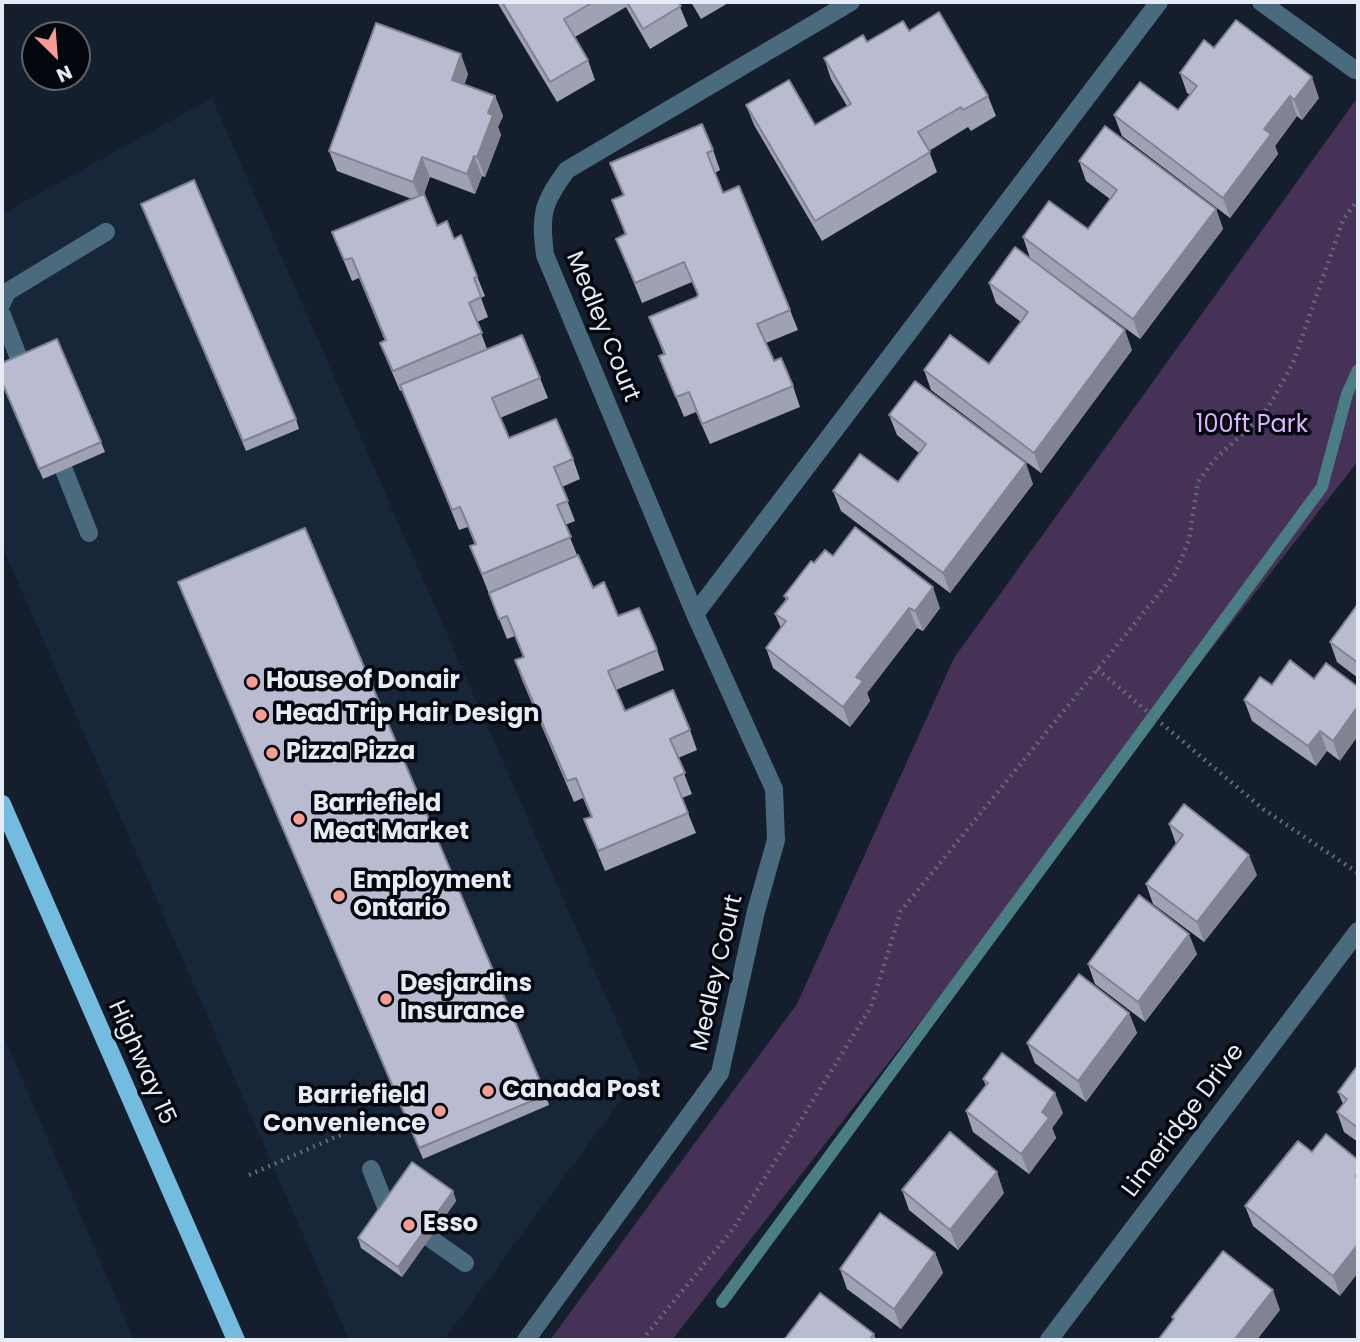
<!DOCTYPE html>
<style>
body{margin:0}
#map{position:relative;width:1360px;height:1342px;overflow:hidden;background:#141e2c;font-family:Poppins,sans-serif}
canvas{display:block}
.frame{position:absolute;inset:0;border:4px solid #e5ecf6;pointer-events:none}
.north{position:absolute;left:21px;top:21px;width:70px;height:70px;box-sizing:border-box;background:#04080e;border:2px solid #5e636b;border-radius:50%;rotate:155deg;font-size:19px;font-weight:700;line-height:28px;text-align:center;color:#e5ecf6}
.north::after{content:'';display:block;margin:auto;width:24px;height:32px;background:#f59c93;clip-path:polygon(50% 0,100% 100%,50% 72%,0 100%)}
</style>
<div id="map">
<canvas width="1360" height="1342"></canvas>
<div class="frame"></div>
<div class="north">N</div>
</div>
<script>
const context = document.querySelector('canvas').getContext('2d');
context.lineJoin = 'round';
function fill(path, color) { context.fillStyle = color; context.fill(path, 'evenodd'); }
function trace(path, color, width, dash) { context.strokeStyle = color; context.lineWidth = width; context.lineCap = dash ? 'butt' : 'round'; context.setLineDash(dash || []); context.stroke(path); }
function drawText(font, color, halo, rows, align = 'center') {
  context.font = font + ' Poppins,sans-serif'; context.lineWidth = 7; context.setLineDash([]); context.textBaseline = 'middle'; context.strokeStyle = halo; context.fillStyle = color; for (const [text, x, y, turn = 0] of rows) {
    context.save(); context.translate(x, y); context.rotate((+turn || 0) * Math.PI / 180); context.textAlign = isNaN(turn) ? turn : align; if (halo) context.strokeText(text, 0, 0); context.fillText(text, 0, 0); context.restore();
  }
}
fill(new Path2D(`
 M212 98 640 1074 444 1340H349L2 546V214Z
 M2 1032 134 1340H2Z`), '#182639');
fill(new Path2D(`
 M1358 97V461L672 1340H550L797 1004 954 658Z`), '#463157');
trace(new Path2D(`
 M722 1302 1322 487 1347 394 1358 370`), '#4a7d84', 12);
trace(new Path2D(`
 M1097 669 1263 809 1358 873
 M249 1175 354 1129
 M642 1340 733 1229 871 1007 901 911 1175 574 1189 540 1198 482 1214 460 1263 415 1273 399 1293 363 1343 220 1358 199`), '#606976', 4.5, [2, 5]);
trace(new Path2D(`
 M1261 2 1355 70
 M2 303 7 292 106 232
 M2 315 22 366
 M64 470 89 533
 M695 614 1159 2
 M371 1169 386 1207 465 1263
 M526 1340 720 1073 756 911 776 840 774 789 695 614 545 255C540 215 542 203 567 170L851 2
 M1049 1340 1358 931`), '#4a6b7d', 18);
trace(new Path2D(`
 M2 804 236 1340`), '#73bbdf', 18);
fill(new Path2D(`
 M497 2H678L688 26 650 49 626 7 575 37 588 60 595 80 557 102Z
 M691 2H730L701 19Z
 M909 31 988 96 996 116 971 131 968 127 929 151 937 172 822 241 754 125 746 105 815 125 847 106 831 79 824 58 867 42Z
 M1214 48 1319 98 1302 120 1297 116 1275 146 1278 154 1230 218 1122 136 1114 115 1178 110 1190 95 1187 93 1180 73Z
 M468 74 464 85 495 96 503 116 498 127 501 135 485 177 482 176 475 194 430 177 424 194 437 226 454 239 477 276 485 296 481 298 488 317 477 322 487 349 540 378 548 398 500 418 509 438 573 459 580 479 562 487 575 521 565 525 577 555 593 588 618 616 656 647 664 670 616 690 625 711 690 730 697 750 678 758 692 794 682 798 696 833 605 871 584 819 591 817 583 798 574 802 522 680 515 660 523 657 515 636 507 639 470 546 475 545 468 527 459 530 402 390 400 391 388 363 380 343 385 341 359 278 352 281 332 232 412 199 337 171 329 151Z
 M713 150 720 170 715 173 723 193 790 310 798 330 766 343 774 361 793 386 800 407 710 444 696 412 684 417 659 356 664 355 649 317 698 296 692 282 642 303 616 239 625 234 612 200 623 195 610 163Z
 M1079 161 1216 209 1223 229 1140 339 1030 258 1023 237 1088 229 1110 199 1086 181Z
 M141 204 296 419 299 429 246 451Z
 M989 283 1132 350 1041 473 931 390 924 370 989 364 1021 322 996 303Z
 M2 363 101 442 105 452 43 479 2 384Z
 M889 415 1033 484 950 593 841 511 833 491 898 482 919 453 897 435Z
 M833 556 940 608 923 631 917 628 867 693 870 701 850 727 773 668 766 648 781 628 775 614 786 600 784 596 814 563Z
 M178 582 546 1095 549 1105 423 1159Z
 M1358 604V678L1337 662 1330 642Z
 M1314 679 1340 761 1327 751 1316 766 1252 721 1244 700 1272 685Z
 M1169 824 1257 875 1204 942 1153 904 1146 884 1176 844Z
 M1197 954 1145 1022 1095 984 1088 964Z
 M1129 1013 1137 1033 1086 1102 1035 1063 1027 1043Z
 M1358 1065V1142L1344 1132 1337 1112 1343 1104 1338 1092Z
 M983 1079 1063 1113 1052 1128 1056 1138 1029 1174 973 1132 966 1111 986 1086Z
 M1312 1152 1340 1296 1253 1226 1245 1206Z
 M902 1190 1004 1193 958 1250 909 1210Z
 M453 1191 456 1201 402 1277 361 1248 358 1238Z
 M935 1253 943 1273 901 1329 847 1289 840 1269Z`), '#9fa1b4');
fill(new Path2D(`
 M461 54 468 74 459 100 452 80Z
 M1312 77 1319 98 1302 120 1294 100Z
 M495 96 503 116 498 127 501 135 485 177 477 157 488 113Z
 M1290 96 1297 116 1275 146 1278 154 1230 218 1223 198 1264 129Z
 M474 156 482 176 475 194 467 174Z
 M422 157 430 177 421 202 413 182Z
 M1216 209 1223 229 1140 339 1133 319Z
 M1125 330 1132 350 1041 473 1034 453Z
 M1026 463 1033 484 950 593 943 573Z
 M933 587 940 608 923 631 915 611Z
 M909 608 917 628 867 693 870 701 850 727 843 707 856 677Z
 M1358 706V736L1340 761 1333 741Z
 M1320 731 1327 751 1316 766 1308 746Z
 M1249 855 1257 875 1204 942 1197 922Z
 M1189 934 1197 954 1145 1022 1138 1002Z
 M1129 1013 1137 1033 1086 1102 1078 1081Z
 M1055 1093 1063 1113 1052 1128 1056 1138 1029 1174 1021 1154 1042 1112Z
 M997 1172 1004 1193 958 1250 950 1230Z
 M453 1191 456 1201 402 1277 398 1267Z
 M1358 1244V1273L1340 1296 1333 1276Z
 M935 1253 943 1273 901 1329 894 1309Z
 M1273 1290 1280 1310 1257 1340H1234Z
 M874 1334 876 1340H869Z`), '#828392');
const building = new Path2D(`
 M502 2H593L564 19 588 60 550 82Z
 M627 2H678L681 6 643 29Z
 M939 12 988 96 963 110 961 107 918 132 930 152 815 221 746 105 789 80 815 125 851 104 824 58 863 35 867 42 903 21 909 31Z
 M1236 20 1312 77 1294 100 1290 96 1264 129 1271 134 1223 198 1114 115 1140 82 1178 110 1197 86 1180 73 1204 40 1214 48Z
 M376 23 461 54 452 80 495 96 488 113 493 115 477 157 474 156 467 174 422 157 413 182 329 151Z
 M702 124 713 150 707 153 723 193 739 186 790 310 757 324 774 361 781 358 793 386 702 424 689 392 676 397 659 356 665 354 649 317 697 297 698 294 684 262 635 283 616 239 626 234 612 200 624 195 610 163Z
 M1105 126 1216 209 1133 319 1023 237 1049 201 1088 229 1117 190 1079 161Z
 M194 180 296 419 243 441 141 204Z
 M424 194 437 226 447 221 454 239 461 235 477 276 474 278 481 297 469 303 482 333 393 371 380 343 386 340 352 258 344 260 332 232Z
 M1015 247 1125 330 1034 453 924 370 950 335 989 364 1023 319 1028 312 989 283Z
 M522 335 540 378 492 398 509 438 556 419 573 459 554 467 568 501 557 505 571 537 482 574 470 546 476 544 460 507 452 510 400 385Z
 M57 339 101 442 39 469 2 382V363Z
 M915 381 1026 463 943 573 833 491 860 454 898 482 926 444 889 415Z
 M855 527 933 587 915 611 909 608 856 677 863 681 843 707 766 648 786 621 775 614 788 598 784 596 811 561 814 563 825 550 833 556Z
 M305 528 546 1095 419 1148 178 582Z
 M578 555 593 588 604 582 618 616 639 608 656 647 657 650 608 671 625 711 673 690 690 730 670 739 685 773 674 778 688 813 598 851 584 819 592 817 576 778 567 781 515 660 524 657 507 616 499 619 489 593Z
 M1358 604V663L1330 642Z
 M1290 660 1314 679 1326 663 1358 687V706L1333 741 1320 731 1308 746 1244 700 1260 677 1272 685Z
 M1184 804 1249 855 1197 922 1146 884 1183 835 1169 824Z
 M1139 895 1189 934 1138 1002 1088 964Z
 M1079 974 1129 1013 1078 1081 1027 1043Z
 M1002 1053 1055 1093 1042 1112 1049 1118 1021 1154 966 1111 988 1083 983 1079Z
 M1358 1065V1128L1337 1112 1347 1099 1338 1092Z
 M950 1132 997 1172 950 1230 902 1190Z
 M1326 1134 1358 1160V1173L1356 1176 1358 1179V1244L1333 1276 1245 1206 1298 1141 1312 1152Z
 M412 1162 453 1191 398 1267 358 1238Z
 M880 1213 935 1253 894 1309 840 1269Z
 M1223 1251 1273 1290 1234 1340H1158L1174 1319 1172 1317Z
 M820 1293 874 1334 869 1340H784Z`);
fill(building, '#b9bbd1');
trace(building, '#828392', 2);
for (const [x, y, r, color] of [
 [252,682,7,"#f59c93"],
 [261,715,7,"#f59c93"],
 [272,753,7,"#f59c93"],
 [299,819,7,"#f59c93"],
 [339,896,7,"#f59c93"],
 [386,999,7,"#f59c93"],
 [488,1091,7,"#f59c93"],
 [440,1111,7,"#f59c93"],
 [409,1225,7,"#f59c93"]
]) { const dot = new Path2D(); dot.arc(x, y, r, 0, 2 * Math.PI); context.fillStyle = color; context.fill(dot); trace(dot, '#04080e', 2.5); }
drawText('24px', '#e5ecf6', '#04080e', [
 ["Medley Court",602,327,68],
 ["Medley Court",718,973,-77],
 ["Highway 15",141,1063,66],
 ["Limeridge Drive",1184,1121,-53]
]);
drawText('24px', '#dbb4fd', '#04080e', [
 ["100ft Park",1252,426]
]);
drawText('bold 24px', '#e5ecf6', '#04080e', [
 ["House of Donair",266,682],
 ["Head Trip Hair Design",275,715],
 ["Pizza Pizza",286,753],
 ["Barriefield",313,805],
 ["Meat Market",313,833],
 ["Employment",353,882],
 ["Ontario",353,910],
 ["Desjardins",400,985],
 ["Insurance",400,1013],
 ["Canada Post",502,1091],
 ["Barriefield",426,1097,"right"],
 ["Convenience",426,1125,"right"],
 ["Esso",423,1225]
], 'left');
</script>
